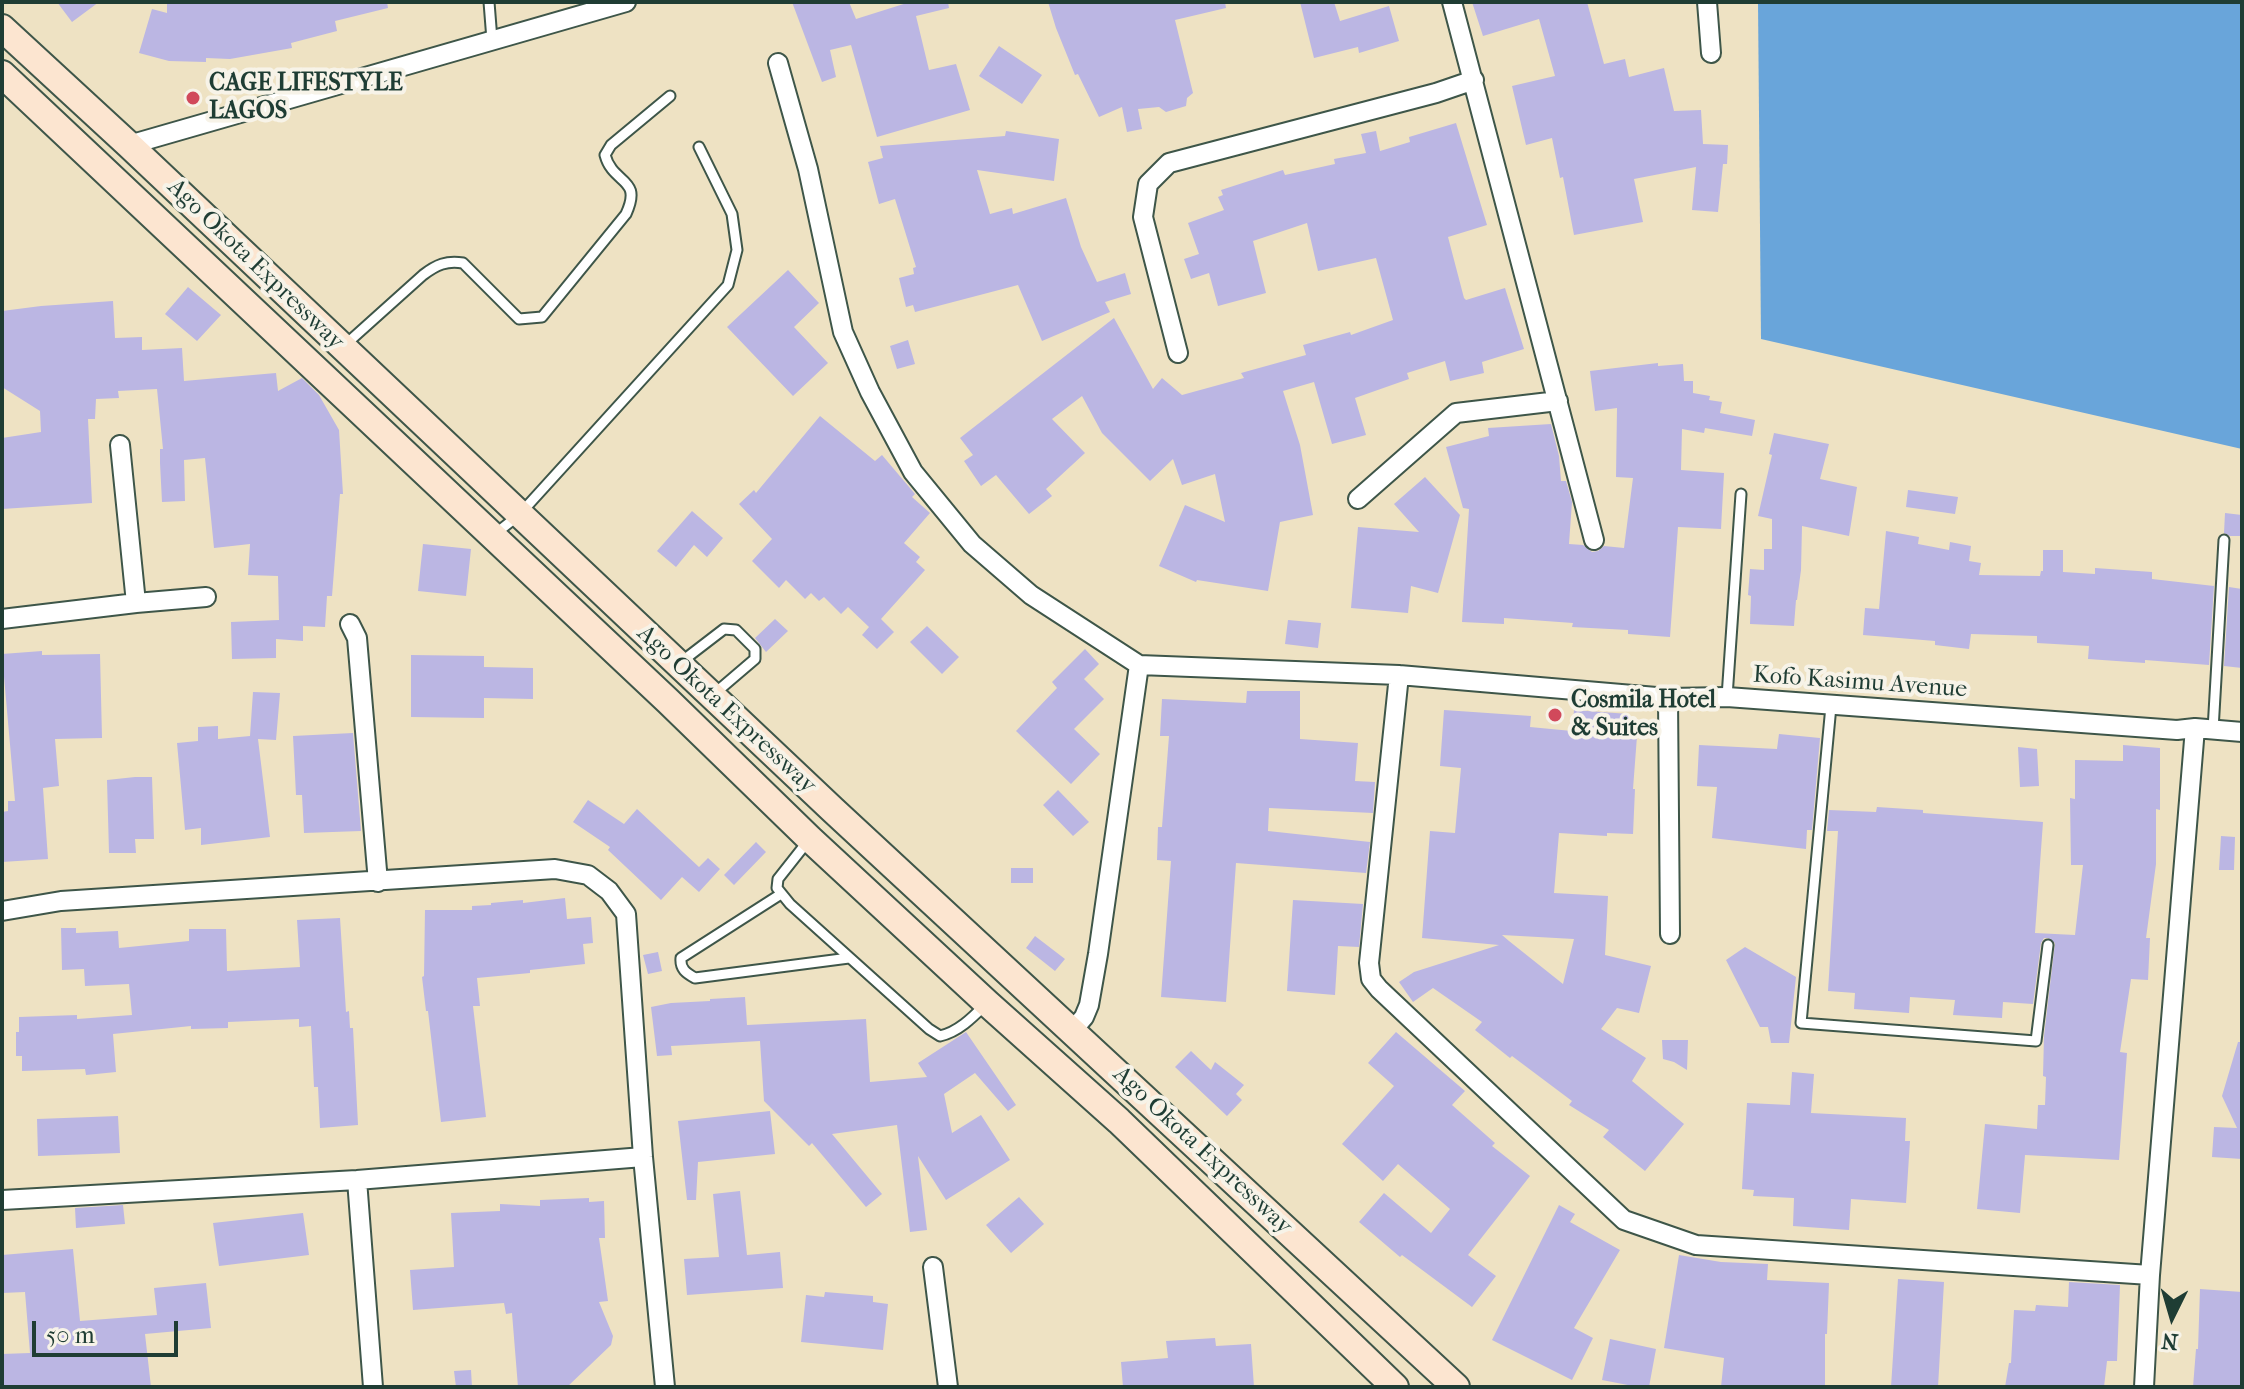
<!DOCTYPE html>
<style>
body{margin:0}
#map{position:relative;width:2244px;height:1389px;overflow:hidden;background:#eee2c3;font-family:"IM FELL French Canon",serif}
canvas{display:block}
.frame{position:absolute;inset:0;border:4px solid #1f3d34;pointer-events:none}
.north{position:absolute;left:2132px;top:1277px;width:80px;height:80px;-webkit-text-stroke:6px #f7f3e8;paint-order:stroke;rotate:185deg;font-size:22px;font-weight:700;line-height:32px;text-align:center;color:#1f3d34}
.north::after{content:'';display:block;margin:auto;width:28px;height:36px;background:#1f3d34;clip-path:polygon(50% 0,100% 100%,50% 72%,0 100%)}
.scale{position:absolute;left:32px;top:1321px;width:146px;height:36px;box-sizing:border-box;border:4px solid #1f3d34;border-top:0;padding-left:10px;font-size:24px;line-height:28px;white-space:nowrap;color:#1f3d34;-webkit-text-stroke:6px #f7f3e8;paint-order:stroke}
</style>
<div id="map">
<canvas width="2244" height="1389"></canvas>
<div class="frame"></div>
<div class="north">N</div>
<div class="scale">50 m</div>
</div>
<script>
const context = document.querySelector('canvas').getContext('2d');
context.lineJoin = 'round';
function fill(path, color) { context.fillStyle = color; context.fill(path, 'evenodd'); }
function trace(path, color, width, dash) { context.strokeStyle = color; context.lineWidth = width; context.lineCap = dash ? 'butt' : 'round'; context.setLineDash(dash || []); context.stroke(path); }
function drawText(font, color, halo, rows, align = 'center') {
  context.font = font + ' "IM FELL French Canon",serif'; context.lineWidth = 8; context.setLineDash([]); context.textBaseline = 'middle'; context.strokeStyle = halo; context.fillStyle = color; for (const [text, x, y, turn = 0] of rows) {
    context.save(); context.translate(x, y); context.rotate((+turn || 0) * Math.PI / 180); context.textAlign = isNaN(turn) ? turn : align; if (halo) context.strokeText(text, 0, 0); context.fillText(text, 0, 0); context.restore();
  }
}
fill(new Path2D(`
 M1758 2H2242V449L1761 339Z`), '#69a5da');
fill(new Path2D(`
 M57 2H99L72 22Z
 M167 2H387L388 8 335 21 337 31 291 43 292 48 230 59 206 58V62L169 61 139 53 152 9 167 13Z
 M792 2H849L856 19 910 2H948L949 8 916 16 929 70 956 64 970 110 877 137 851 45 830 50 836 77 822 82Z
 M1048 2H1225L1226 8 1175 20 1193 93 1187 98 1186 106 1166 112 1159 107 1138 109 1142 129 1127 132 1122 107 1099 117 1078 74 1075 75 1056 28Z
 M1300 2H1334L1340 21 1389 6 1399 41 1359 53 1358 47 1314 58Z
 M1472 2H1587L1604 64 1625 59 1629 77 1664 68 1674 111 1701 110 1703 144 1728 145 1727 164H1723L1718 212 1692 210 1696 167 1634 179 1643 222 1574 235 1563 177 1560 178 1552 138 1526 145 1512 86 1555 76 1539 19 1483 36Z
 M999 46 1042 75 1022 104 979 76Z
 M1456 123 1487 225 1448 237 1464 298 1466 300 1505 288 1524 349 1482 362 1484 373 1450 381 1445 361 1407 373 1409 379 1355 398 1366 435 1332 444 1314 382 1283 391 1300 445 1313 515 1280 522 1268 591 1197 580 1196 582 1159 566 1185 505 1225 522 1215 474 1182 485 1173 459 1150 481 1102 433 1082 396 1052 419 1085 453 1046 489 1052 496 1029 514 996 475 981 486 964 461 973 455 960 438 1114 318 1153 389 1162 378 1182 395 1244 378 1241 373 1306 355 1303 345 1350 332 1351 335 1393 320 1376 258 1318 271 1307 223 1253 241 1266 293 1218 306 1209 273 1191 279 1184 259 1199 254 1188 223 1224 210 1218 197 1223 195 1221 190 1283 170 1285 175 1335 164 1334 159 1366 153 1361 134 1376 131 1380 151 1410 142 1409 137Z
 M1006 131 1059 139 1054 181 977 170 990 214 1012 208 1013 214 1066 198 1081 247 1097 282 1125 273 1131 294 1105 302 1110 312 1042 341 1018 285 915 312 913 305 906 307 899 278 914 274 913 268 916 267 895 199 879 204 868 162 883 158 880 146 1005 136Z
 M788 270 819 303 794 327 828 363 793 396 727 327Z
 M188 287 221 315 197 341 165 314Z
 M113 301 115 338 142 337V350L182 348 184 381 276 373 278 391 302 378 319 395 339 430 343 494H340L332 596H327L325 627 303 626V641L276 639V658L232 659 231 622 279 620 278 576 248 575 250 544 214 548 205 458 184 460 185 501 162 502 160 463V449H163L157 389 118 391 119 398 96 399 95 419H88L92 503 2 509V438L41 432 40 411 2 387V311L41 306Z
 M908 340 915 364 897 369 890 346Z
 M1658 363V366L1683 364 1684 381H1693V393L1710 396 1709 400 1722 402 1720 413 1755 420 1752 436 1705 428 1704 433 1682 429 1681 470 1724 473 1721 529 1678 527 1670 637 1628 634V630L1572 627 1573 623 1504 618V624L1462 622 1469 509 1463 508 1446 447 1489 436 1488 428 1551 424 1559 456 1561 481H1566L1572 502 1569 544 1583 545 1592 552 1598 551 1604 546 1624 548 1633 478 1616 477 1617 408 1595 411 1590 371Z
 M820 416 875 461 882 455 915 494 912 497 930 513 904 543 920 557 916 562 925 570 881 619 894 632 877 649 862 635 869 627 848 607 841 614 824 597 819 601 811 593 805 599 786 580 779 588 752 561 772 539 739 504 754 490 756 493Z
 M1774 433 1829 444 1820 479 1857 487 1849 536 1802 526 1801 570 1797 600H1796L1794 626 1750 624 1751 596 1748 595 1750 569 1764 570V549H1772V519L1758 516 1772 455 1769 454Z
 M1425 477 1460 515 1438 593 1411 586 1408 613 1351 608 1358 527 1419 532 1394 504Z
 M1908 490 1958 497 1955 514 1906 507Z
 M692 511 723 538 707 557 694 545 676 567 657 551Z
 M2225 513 2242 515V536H2230L2224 533Z
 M1886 531 1919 537 1918 544 1949 550 1950 542 1971 546 1969 561 1981 563 1979 575 2040 576 2041 571H2043V550H2063V572L2095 574V568L2152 572V579L2214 586 2209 665 2145 660V663L2088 659 2089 646 2037 643V636L1971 634 1969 649 1935 645V641L1863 635 1865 608 1879 609Z
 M423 544 471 549 466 596 418 591Z
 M2229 587 2242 589V668L2224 666Z
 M775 619 788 631 766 652 755 638Z
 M1288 620 1321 623 1318 648 1285 644Z
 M927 626 959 657 942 674 910 642Z
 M1085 649 1099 664 1084 679 1104 699 1074 729 1100 754 1071 784 1016 731 1057 688 1052 682Z
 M42 651V655L100 654 102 738 55 739 59 786 43 788 48 859 2 862V812L8 811V801H15L2 654Z
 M411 655 484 656V667L533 668V699L484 698V718L411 717Z
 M1247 691H1300V739L1358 743 1355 781 1375 782 1373 813 1269 808 1268 831 1370 842 1366 873 1236 863 1226 1002 1161 997 1171 861 1157 860 1158 827H1162L1169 736H1160L1162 699 1246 703Z
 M253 692 280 693 276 740 258 739 270 837 201 845V828L185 830 177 743 198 741V727L218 726V739L250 736Z
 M1444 710 1531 716 1530 727 1572 731 1574 710 1629 714 1628 735 1637 736 1633 789H1635L1633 834 1607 833V836L1559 833 1554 893 1608 896 1605 955 1651 966 1639 1013 1617 1008 1601 1029 1646 1058 1632 1081 1684 1124 1645 1171 1603 1137 1609 1130 1569 1105 1572 1101 1512 1056 1510 1058 1475 1030 1482 1022 1433 988 1413 1002 1399 982 1414 972 1499 945 1422 938 1430 831 1455 833 1461 768 1440 766ZM1502 935 1574 939 1563 984 1509 941Z
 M353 733 361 831 304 833 302 795H296L293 736Z
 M1779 734 1820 738 1812 830H1807L1806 849 1712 838 1717 787 1697 786 1699 745 1777 749Z
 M2123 745 2160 748V810L2156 809V864L2146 938H2150L2148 980 2131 979 2120 1052 2127 1053 2119 1160 2025 1155 2020 1213 1977 1209 1985 1124 2037 1129 2038 1105H2045L2046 1077 2043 1076 2044 1036 2055 943 2048 938H2044L2041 943 2033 1004 2003 1002 2002 1018 1953 1015 1955 1000 1910 997 1909 1013 1854 1009 1855 993 1828 991 1838 831H1827L1829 810 1876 812 1877 807 1923 810V813L2043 822 2035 933 2075 935 2083 865H2071L2070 798 2075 799V760L2123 761Z
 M2018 747 2037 749 2039 786 2020 787Z
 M135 777H152L154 839H135L136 853H109L107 780Z
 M1058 790 1089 822 1073 836 1043 805Z
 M588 800 624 824 637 809 699 867 708 858 720 869 699 892 682 877 661 900 608 850 610 847 573 822Z
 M2221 836 2235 837 2234 870H2219Z
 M756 842 766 852 734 885 724 875Z
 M1011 868H1033V883H1011Z
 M565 898 567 919 591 917 593 943 583 944 585 964 530 970V973L477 978 480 1006H473L486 1117 441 1122 428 1011H426L422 977 424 976 425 910H472V906L491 905V903L523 900V903Z
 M1293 900 1363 904 1359 947 1338 946 1335 995 1287 991Z
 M340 918 346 1012 349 1011 350 1028H353L358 1125 320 1128 318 1087H314L311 1026 299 1027V1019L228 1022V1028L191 1029V1026L113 1034 116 1072 86 1075 85 1069 22 1071V1056H16V1032H19V1017L77 1015V1019L132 1015 129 984 85 986 84 969 62 970 61 928H76V933L118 931 119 948 189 941V929H226L227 971 300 967 297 920Z
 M1035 936 1065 959 1055 971 1026 948Z
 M1745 947 1796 977 1789 1043H1771L1768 1027H1760L1726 960Z
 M658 952 662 971 648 974 643 955Z
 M745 997 747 1025 866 1019 870 1082 927 1077 918 1063 966 1032 1016 1105 1008 1111 975 1073 944 1094 952 1133 981 1115 1010 1160 946 1200 918 1156 927 1230 910 1232 897 1125 832 1134 882 1194 866 1207 812 1143 809 1146 764 1101 760 1041 671 1046 672 1055 657 1056 651 1007 671 1003 710 1001V999Z
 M1396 1032 1465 1091 1452 1105 1495 1143 1492 1146 1530 1176 1468 1255 1496 1276 1472 1307 1402 1255 1400 1257 1359 1222 1384 1193 1431 1233 1450 1209 1398 1164 1383 1181 1342 1144 1394 1086 1368 1063Z
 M1662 1040H1688L1687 1070 1674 1062 1663 1059Z
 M2238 1042H2242V1159L2212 1157 2214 1127 2237 1128 2222 1096Z
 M1191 1051 1211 1070 1215 1062 1244 1085 1236 1094 1242 1100 1227 1116 1175 1067Z
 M1792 1072 1814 1074 1811 1113 1906 1118 1905 1141H1910L1906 1203 1851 1199 1849 1230 1793 1226 1794 1198 1753 1196 1754 1190 1742 1189 1747 1103 1790 1105Z
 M770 1111 775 1154 698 1162 696 1200H687L678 1121Z
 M118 1116 120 1153 38 1156 37 1119Z
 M740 1191 747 1255 780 1252 783 1288 687 1295 684 1259 719 1257 713 1194Z
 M1019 1197 1044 1224 1011 1253 986 1225Z
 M589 1198V1202L604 1201 605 1238H599L608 1301 599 1302 613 1336 611 1345 567 1387H518L512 1313 506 1314 504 1303 413 1310 410 1270 454 1267 451 1213 500 1211V1204L540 1206V1200Z
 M123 1205 125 1224 76 1228 75 1208Z
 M1559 1205 1575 1214 1570 1222 1620 1250 1574 1328 1593 1338 1572 1380 1492 1340Z
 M303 1213 309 1255 219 1266 213 1223Z
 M73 1249 80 1321 157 1315 154 1288 206 1283 211 1328 145 1334 151 1387H2V1354L30 1353 25 1292 2 1293V1255Z
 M1679 1255 1721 1262 1768 1264 1767 1280 1829 1283 1827 1334H1825V1387H1721L1724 1358 1664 1348Z
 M1898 1279 1944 1282 1938 1387H1891Z
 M2069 1282 2120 1285 2117 1361H2107L2104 1387H2005L2009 1363H2011L2014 1310 2035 1311 2036 1305 2068 1307Z
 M2200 1289 2242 1292V1387H2193L2196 1349H2198Z
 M825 1292 873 1296V1302L888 1304 883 1350 801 1342 806 1295 824 1297Z
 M1215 1338 1216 1346 1251 1344 1254 1387H1123L1121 1362 1168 1358 1166 1341Z
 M1610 1339 1656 1349 1649 1387H1638L1602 1380Z
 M471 1370 472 1387H456L454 1371Z`), '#bbb6e3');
const service = new Path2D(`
 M489 2 492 40
 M345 345 423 275C436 265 447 260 463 263L519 319 542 317 626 214C643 177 613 185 605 155L611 145 670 96
 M495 534 519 515 728 285 737 250 732 214 699 147
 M681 662 724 629 736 630 755 649V659L714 694
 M1727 697 1741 494
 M1831 706 1801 1023 2036 1041 2048 945
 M2213 730 2224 540
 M808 841 778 879 777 888 790 904 929 1029 940 1036C958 1032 972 1018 985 1005
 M781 894 681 958C680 969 686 973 695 978L849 958`);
const minor = new Path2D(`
 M1452 2 1594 540
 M1707 2 1711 53
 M778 63 808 169 843 332 870 392 913 472 972 544 1031 595 1139 665 1098 954 1089 1005 1084 1017 1072 1031
 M129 145 626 2
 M1178 353 1143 217 1148 184 1169 163 1436 93 1474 80
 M120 445 136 603
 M1358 499 1456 413 1558 401
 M2 619 136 603 206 597
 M350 624 357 638 378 882
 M1139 665 1399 675 1668 698 1727 697 2177 730 2195 728 2242 732
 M1399 675 1369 963 1371 979 1379 989 1624 1220 1696 1245 2150 1275
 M1668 698 1670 934
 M2 911 61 901 555 869 588 875 609 891 626 914 643 1157 665 1387
 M357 1180 373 1387
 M2 1200 357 1180 643 1157
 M933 1267 948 1387
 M2144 1387 2150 1275 2195 728`);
const secondary = new Path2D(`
 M2 28 129 145 833 810 1456 1387
 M2 74 668 701 810 839 987 1003 1119 1121 1395 1387`);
trace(service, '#3e5649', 13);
trace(minor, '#3e5649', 22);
trace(secondary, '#3e5649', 30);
trace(service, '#fff', 9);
trace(minor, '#fff', 18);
trace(secondary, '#fce5d0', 26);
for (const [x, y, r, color] of [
 [193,98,8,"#d1495b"],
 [1555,715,8,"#d1495b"]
]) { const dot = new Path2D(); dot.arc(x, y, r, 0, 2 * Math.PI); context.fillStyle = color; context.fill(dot); trace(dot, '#f7f3e8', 3); }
drawText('bold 24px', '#1f3d34', '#f7f3e8', [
 ["CAGE LIFESTYLE",209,84],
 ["LAGOS",209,112],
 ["Cosmila Hotel",1571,701],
 ["& Suites",1571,729]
], 'left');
drawText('24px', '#1f3d34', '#f7f3e8', [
 ["Ago Okota Expressway",255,265,44],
 ["Kofo Kasimu Avenue",1860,683,4],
 ["Ago Okota Expressway",726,710,43],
 ["Ago Okota Expressway",1202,1151,43]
]);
</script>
